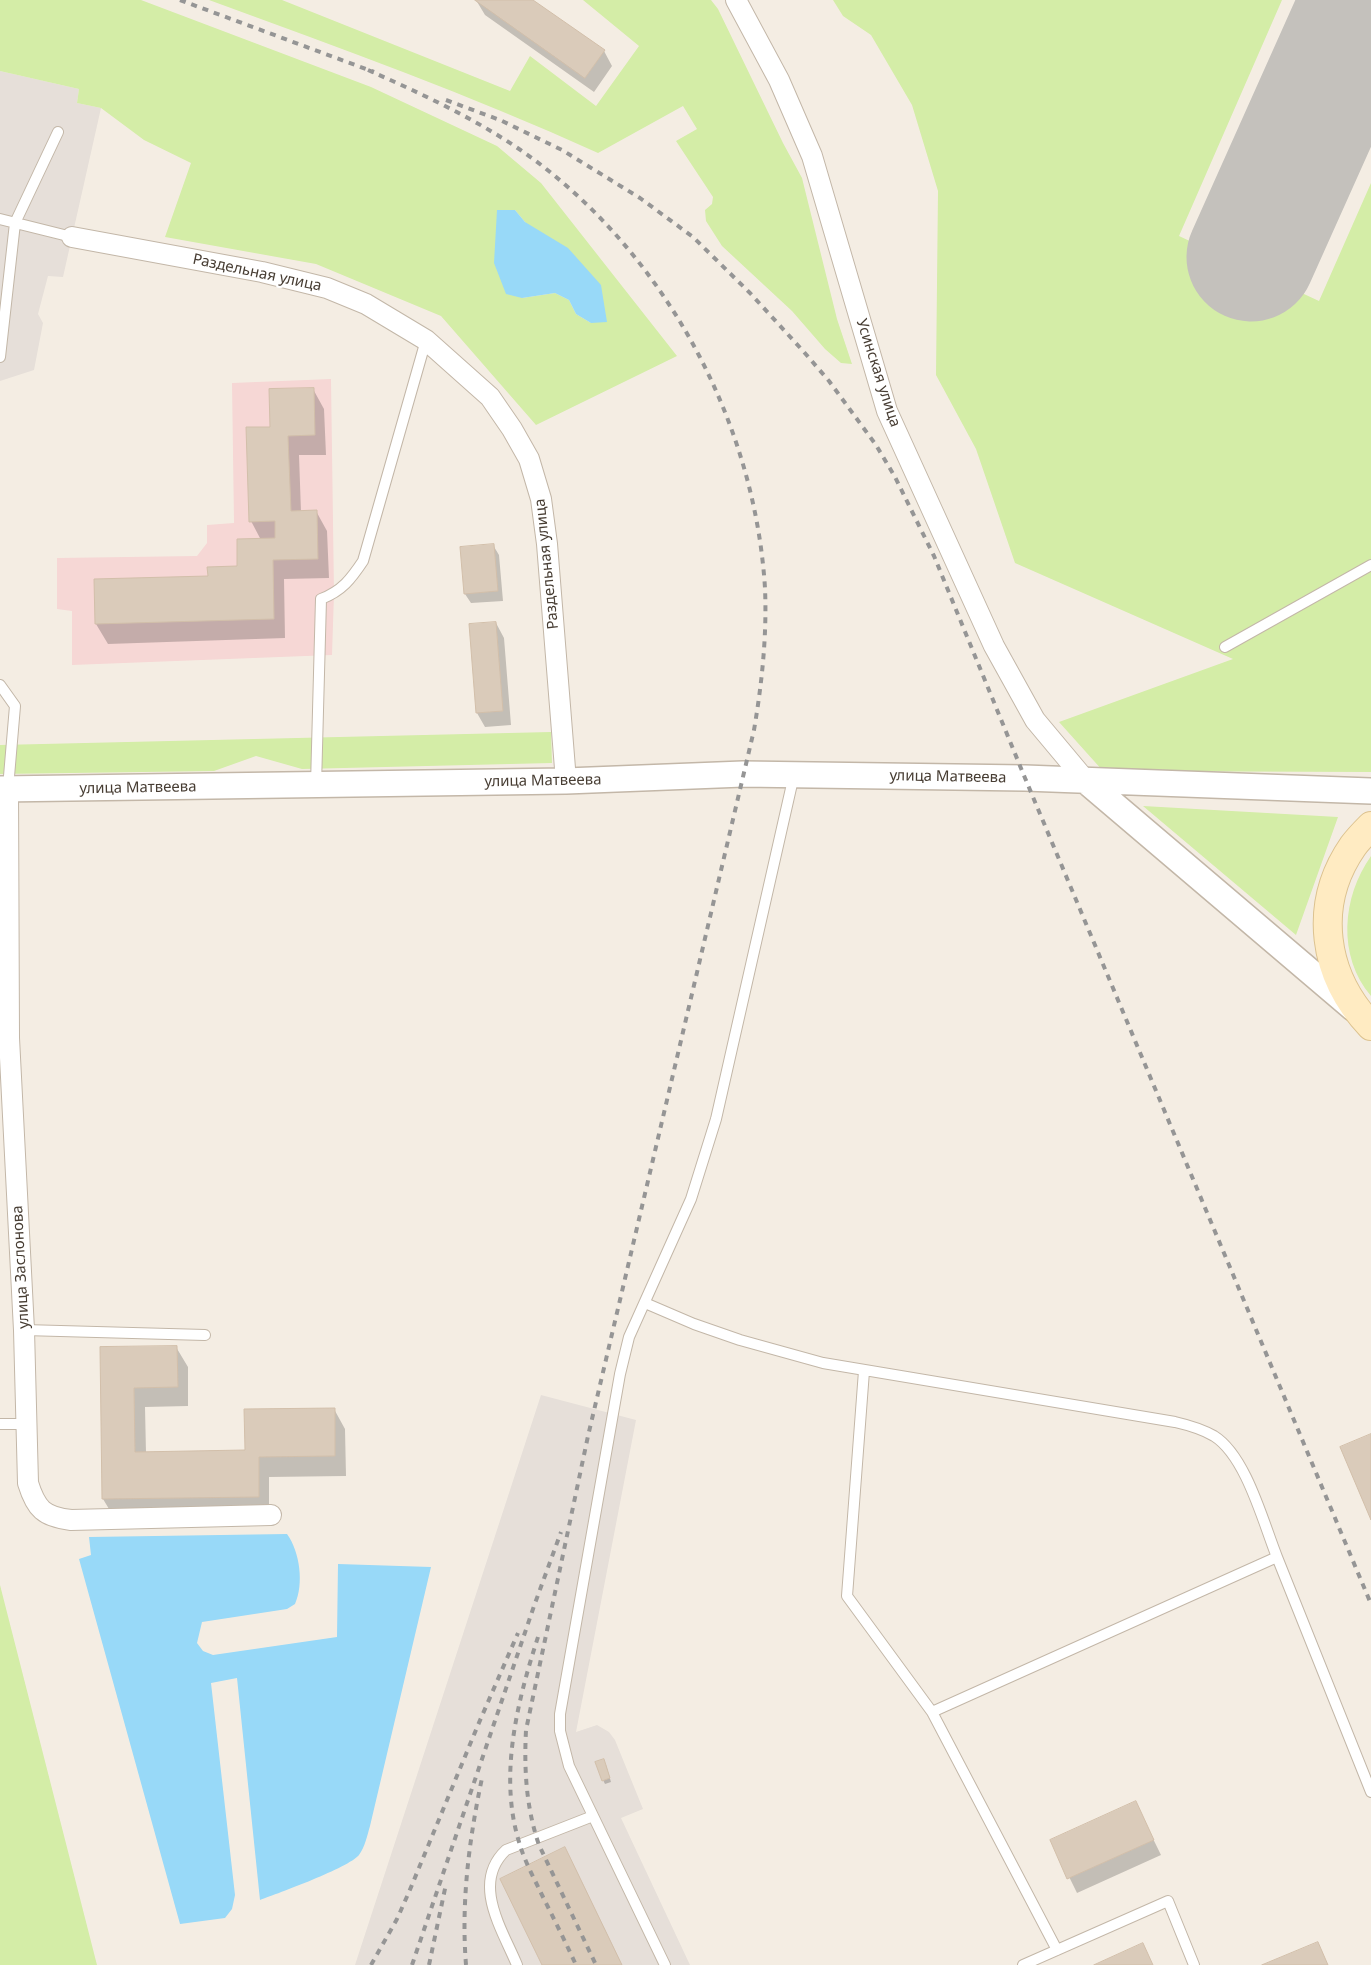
<!DOCTYPE html>
<meta charset="utf-8">
<style>
body{margin:0}
canvas{display:block;background:#f4ede3}
</style>
<canvas width="1371" height="1965"></canvas>
<script>
const context = document.querySelector('canvas').getContext('2d');
context.lineJoin = 'round';
function fill(path, color) { context.fillStyle = color; context.fill(path, 'evenodd'); }
function trace(path, color, width, dash) { context.strokeStyle = color; context.lineWidth = width; context.lineCap = dash ? 'butt' : 'round'; context.setLineDash(dash || []); context.stroke(path); }
function drawText(font, color, halo, rows, align = 'center') {
  context.font = font + ' "Noto Sans",sans-serif'; context.lineWidth = 4.5; context.setLineDash([]); context.textBaseline = 'middle'; context.strokeStyle = halo; context.fillStyle = color; for (const [text, x, y, turn = 0] of rows) {
    context.save(); context.translate(x, y); context.rotate((+turn || 0) * Math.PI / 180); context.textAlign = isNaN(turn) ? turn : align; if (halo) context.strokeText(text, 0, 0); context.fillText(text, 0, 0); context.restore();
  }
}
fill(new Path2D(`
 M0 71 79 89 77 103 101 108 63 277 48 276 38 314 43 323 34 370 0 381Z
 M541 1395 636 1420 576 1732 597 1725 609 1732 615 1740 643 1809 621 1818 690 1965H355Z`), '#e6dfd9');
fill(new Path2D(`
 M331 379 334 594 332 655 72 665V611L57 609V558L197 556 207 543V525L234 523 232 383Z`), '#f6d7d5');
fill(new Path2D(`
 M0 0H141L371 87 497 146 541 183 677 356 536 425 441 316 316 264 165 237 191 163 144 140 101 108 77 103 79 89 0 71ZM515 210 525 222 591 323 576 314 569 300 555 293 522 298Z
 M209 0H282L510 91 530 56 596 106 639 46 583 0H711L718 9 783 143 802 178 837 319 852 364 841 363 825 349 792 311 722 246 706 221 705 210 712 204 713 197 676 141 697 129 683 106 598 153C471 95 340 48 209 0Z
 M833 0H1282L1179 236 1319 301 1371 183V772L1103 771 1059 722 1233 659 1015 563 976 449 936 375 938 191 912 105 871 35 843 16Z
 M551 732 552 763 302 769 256 756 214 771 0 774V745Z
 M1143 806 1338 817 1296 935Z
 M1371 856V996C1337 956 1342 897 1371 856Z
 M0 1585 97 1965H0Z`), '#d4eda7');
fill(new Path2D(`
 M497 210H515L525 222 568 248 601 285 607 322 591 323 576 314 569 300 555 293 522 298 506 294 494 263Z
 M287 1534C300 1552 304 1584 295 1604L287 1609 202 1622 197 1643 203 1651 213 1655 337 1637 338 1564 431 1567 370 1826C367 1836 365 1847 359 1855 348 1868 279 1893 260 1900L237 1678 211 1683 235 1895 232 1909 225 1918 180 1924 79 1559 91 1555 89 1537Z`), '#98d9f8');
fill(new Path2D(`
 M476 0H531L604 51 612 66 594 92 485 15Z
 M313 389 324 409 326 455H299L301 512 316 511 327 531 329 578 284 579 285 638 108 644 96 624 239 567 261 540 251 521 271 428Z
 M493 545 499 555 503 601 471 603 465 594Z
 M496 623 504 638 511 725 485 727 477 713Z
 M176 1347 188 1367V1406L145 1407 146 1453 246 1452 334 1409 345 1429 346 1476 269 1477V1517L115 1519 103 1499 102 1348Z
 M606 1765 611 1782 605 1784 603 1780Z
 M1135 1802 1161 1855 1077 1893 1051 1840Z
 M573 1864 622 1965H544Z`), '#0003');
trace(new Path2D(`
 M1351 33 1371 43`), '#c4c1bc', 51);
trace(new Path2D(`
 M1251 257 1366 0`), '#c4c1bc', 129);
const building = new Path2D(`
 M475 0H533L605 50 585 78Z
 M314 388 315 435 288 436 291 511 317 510 318 559 273 560 274 619 95 624 94 579 208 576 207 567 237 566V539L275 538V521L249 522 246 427H270L269 389Z
 M494 544 498 591 464 594 460 547Z
 M496 622 503 711 476 713 469 624Z
 M177 1346 178 1387 134 1388 135 1452 245 1450 244 1409 335 1408V1456L259 1457V1497L102 1499 100 1347Z
 M1371 1434V1520L1340 1447Z
 M604 1759 610 1778 602 1781 595 1762Z
 M1136 1801 1154 1840 1067 1879 1050 1840Z
 M565 1847 622 1965H542L500 1879Z
 M1318 1942 1328 1965H1262Z
 M1143 1943 1153 1965H1094Z`);
fill(building, '#dacbba');
trace(building, '#d2bfaa', 1);
const service = new Path2D(`
 M0 219 72 237
 M0 357 15 223 58 132
 M1225 647 1371 565
 M0 685 15 706 8 788
 M316 785 321 599C342 591 351 579 363 561L426 340
 M645 1303 694 1324 740 1340 823 1363 1175 1422C1188 1425 1202 1429 1214 1436 1246 1456 1263 1522 1277 1557L932 1712 1057 1950
 M24 1330 205 1335
 M864 1371 847 1596 932 1712
 M0 1424H27
 M1277 1557 1371 1792
 M517 1965C502 1929 471 1883 506 1850L593 1816
 M665 1965 569 1766 560 1731V1714L620 1374 629 1337 691 1199 716 1119 794 775
 M1023 1965 1168 1901 1194 1965`);
const minor = new Path2D(`
 M736 0 779 80 812 156 887 411 994 646 1035 720 1086 781
 M72 237 262 272 327 288 366 304 426 340 490 397 512 429 529 459 541 499 547 544 566 781
 M8 789 9 1038 24 1330 28 1483C36 1509 44 1517 71 1520L271 1515`);
const tertiary = new Path2D(`
 M1086 781 1353 1008
 M0 789 566 781 743 774 1025 778 1371 791`);
const secondary = new Path2D(`
 M1371 826C1365 832 1358 839 1353 846 1312 905 1323 976 1371 1026`);
trace(service, '#c3b7a8', 12);
trace(minor, '#c3b7a8', 22);
trace(tertiary, '#c3b7a8', 28);
trace(secondary, '#dcc28f', 30);
trace(service, '#fff', 10);
trace(minor, '#fff', 20);
trace(tertiary, '#fff', 25);
trace(secondary, '#ffebc2', 28);
trace(new Path2D(`
 M180 0 374 72
 M368 70C431 98 496 128 550 172 674 272 755 429 765 588 767 635 762 683 754 730L588 1436 526 1730C524 1769 526 1807 539 1845L596 1965
 M446 100 500 120 562 150 640 198 693 237 750 293 804 352 829 381 876 445 895 477 934 556 1025 778 1371 1604
 M538 1637C517 1702 498 1778 520 1845 525 1862 534 1878 541 1893 553 1917 565 1941 576 1965
 M371 1965 397 1919 409 1892 478 1725 518 1633
 M412 1965 534 1606 561 1532
 M429 1965 446 1884
 M466 1965C461 1902 469 1840 482 1778`), '#959595', 4, [6, 6]);
drawText('15px', '#473d33', '#fff', [
 ["Раздельная улица",257,273,12],
 ["Усинская улица",878,373,72],
 ["Раздельная улица",547,564,-96],
 ["улица Матвеева",948,777,1],
 ["улица Матвеева",543,781,-1],
 ["улица Матвеева",138,788,-1],
 ["улица Заслонова",21,1267,-93]
]);
</script>
